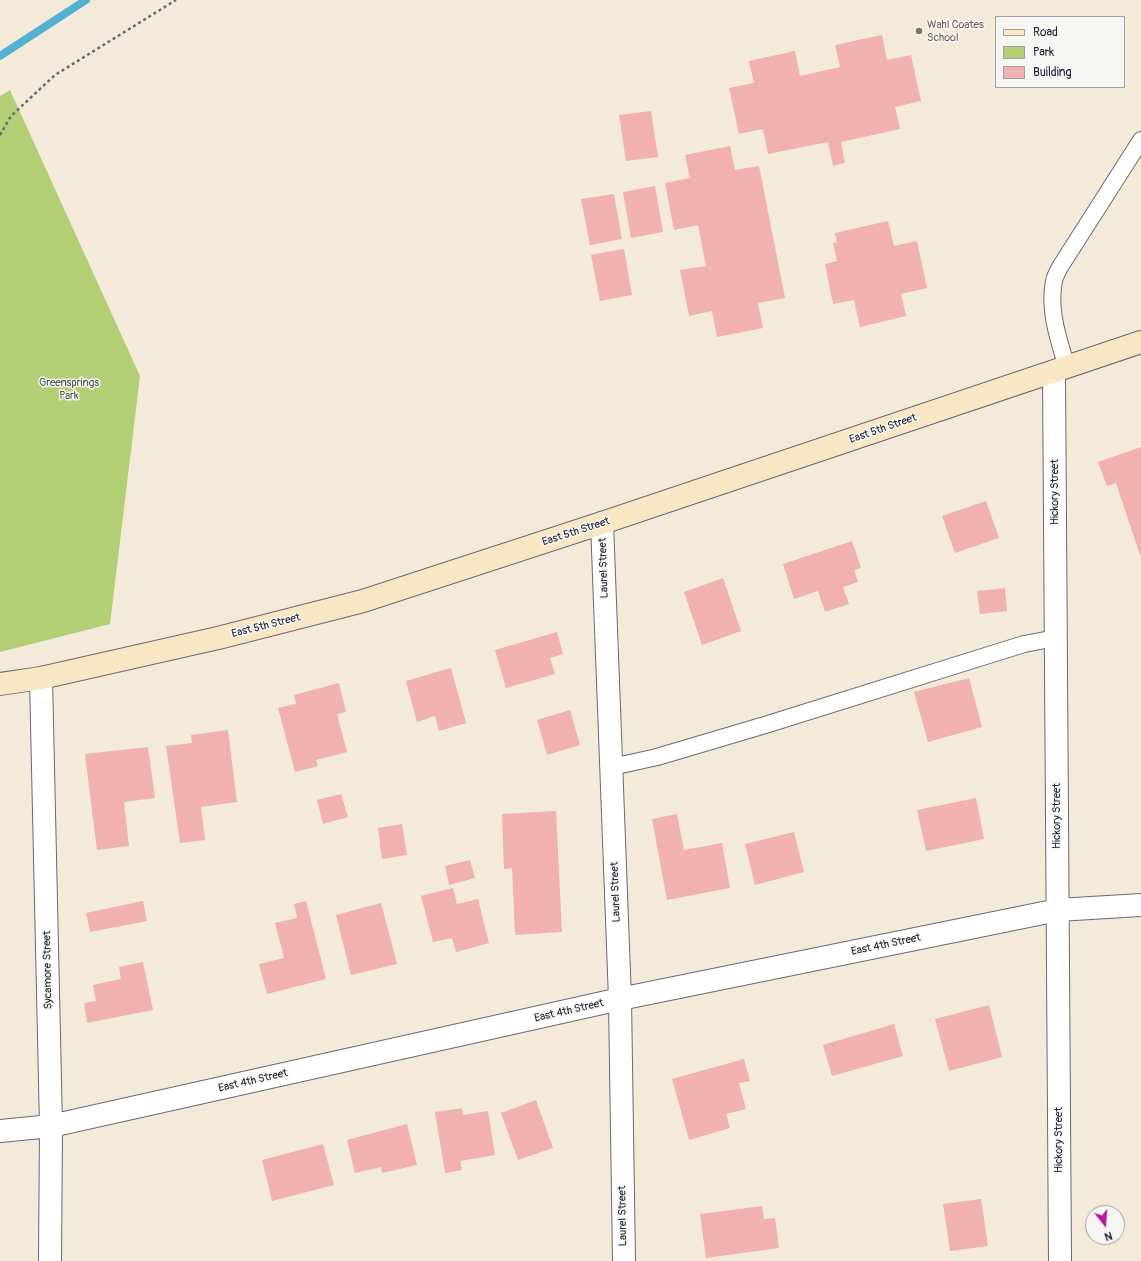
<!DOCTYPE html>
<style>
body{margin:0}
#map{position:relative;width:1141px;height:1261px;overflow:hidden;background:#f4eada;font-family:Pangolin,sans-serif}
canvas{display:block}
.legend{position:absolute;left:995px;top:16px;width:130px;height:72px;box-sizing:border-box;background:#f6f6f2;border:1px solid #a1a1a9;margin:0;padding:5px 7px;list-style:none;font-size:12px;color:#22223b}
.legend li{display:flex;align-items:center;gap:8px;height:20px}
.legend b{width:20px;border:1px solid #a1a1a9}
.north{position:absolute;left:1085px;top:1205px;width:40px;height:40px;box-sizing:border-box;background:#f6f6f2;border:1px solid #a1a1a9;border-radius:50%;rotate:163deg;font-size:11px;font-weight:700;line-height:16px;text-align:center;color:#22223b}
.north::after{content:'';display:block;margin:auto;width:14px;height:18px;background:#b5179e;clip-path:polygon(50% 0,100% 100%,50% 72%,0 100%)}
</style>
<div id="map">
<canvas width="1141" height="1261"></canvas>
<ul class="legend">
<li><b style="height:5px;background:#f9e7c3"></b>Road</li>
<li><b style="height:11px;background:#b2cf75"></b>Park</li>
<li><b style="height:11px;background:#f0b1af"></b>Building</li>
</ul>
<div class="north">N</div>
</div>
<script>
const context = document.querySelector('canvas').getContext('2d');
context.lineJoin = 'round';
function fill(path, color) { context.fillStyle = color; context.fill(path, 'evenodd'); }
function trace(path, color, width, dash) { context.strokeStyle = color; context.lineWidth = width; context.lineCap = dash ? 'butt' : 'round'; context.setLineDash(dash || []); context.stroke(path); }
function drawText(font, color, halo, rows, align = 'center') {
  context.font = font + ' Pangolin,sans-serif'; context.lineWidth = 3; context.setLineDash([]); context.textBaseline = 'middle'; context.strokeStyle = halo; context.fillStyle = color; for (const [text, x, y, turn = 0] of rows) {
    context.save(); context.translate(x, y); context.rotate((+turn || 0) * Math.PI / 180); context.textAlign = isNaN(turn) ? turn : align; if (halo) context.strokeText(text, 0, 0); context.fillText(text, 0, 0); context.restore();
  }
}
fill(new Path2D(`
 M10 90 140 376 110 624 0 652V96Z`), '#b2cf75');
trace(new Path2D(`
 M0 56 86 0`), '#52b0d1', 8);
fill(new Path2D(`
 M882 35 887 60 911 55 921 101 895 107 900 129 841 142 845 163 833 166 828 142 768 154 763 129 739 134 729 88 754 83 749 61 795 51 800 76 840 67 835 45Z
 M651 111 658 157 626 161 619 115Z
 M730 146 735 170 759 166 785 298 758 303 763 328 717 337 712 311 689 316 680 270 706 266 698 225 674 230 665 183 690 178 685 155Z
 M655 186 663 232 631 238 623 192Z
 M614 194 622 239 590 245 581 199Z
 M888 221 894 246 917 241 927 288 901 294 906 316 860 327 854 300 833 304 825 264 837 261 833 243 837 242 835 233Z
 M624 249 632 295 600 301 591 255Z
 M1141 447V558L1116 483 1107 486 1098 462Z
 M986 501 999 538 955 553 942 516Z
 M852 541 861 568 854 570 858 582 843 587 849 604 825 612 818 591 794 599 783 564Z
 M723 578 741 631 702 645 684 592Z
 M1005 588 1007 611 980 614 977 591Z
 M557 632 563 654 550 658 555 674 506 688 495 650Z
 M451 668 466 723 439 731 435 716 417 722 406 681Z
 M969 678 982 727 928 742 914 692Z
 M339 683 346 712 337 714 347 752 316 760 318 766 295 772 278 708 296 704 294 695Z
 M570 710 580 745 547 755 537 720Z
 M228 730 237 802 201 807 205 840 180 843 166 746 192 743 191 735Z
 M148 747 155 798 124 802 129 846 97 850 85 754Z
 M341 794 348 817 323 824 317 800Z
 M976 798 984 839 926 851 917 810Z
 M556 811 562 932 515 935 512 868 504 869 502 814Z
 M677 814 684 850 722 843 730 888 667 900 652 819Z
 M402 824 407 855 382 859 378 828Z
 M794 832 804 872 755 885 745 844Z
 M470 860 475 878 449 885 445 866Z
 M453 888 457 904 478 899 489 943 456 952 452 938 433 942 421 896Z
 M143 901 147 921 90 932 86 913Z
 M306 901 326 979 267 994 259 964 284 958 275 923 297 918 294 904Z
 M381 903 397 964 351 975 336 915Z
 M143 962 153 1010 87 1023 84 1003 96 1001 93 985 121 979 119 967Z
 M989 1005 1002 1057 949 1071 935 1019Z
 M894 1024 903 1056 832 1076 823 1045Z
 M744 1059 750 1081 739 1083 746 1109 726 1114 730 1128 689 1140 672 1079Z
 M536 1100 553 1148 518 1160 501 1113Z
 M462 1108 463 1115 488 1111 495 1155 460 1161 462 1170 445 1173 435 1112Z
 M407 1124 417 1165 382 1173 381 1167 355 1173 347 1140Z
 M323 1144 334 1185 272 1201 262 1160Z
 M981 1199 988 1246 950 1251 943 1204Z
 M762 1206 764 1219 775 1218 779 1248 706 1258 700 1214Z`), '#f0b1af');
const lane = new Path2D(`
 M1067 368C1059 340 1048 311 1054 281 1055 276 1058 271 1060 267L1141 140
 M612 767 657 757 765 725 1024 644 1056 638`);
const street = new Path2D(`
 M1054 372 1060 1261
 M602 523 620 999 624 1261
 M41 678 51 1126 50 1261
 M0 1131 51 1126 620 999 1058 910 1141 905`);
const secondary = new Path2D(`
 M0 684 41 678 218 638 363 601 602 523 1141 342`);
trace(lane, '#6c6873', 18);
trace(street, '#6c6873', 24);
trace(secondary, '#6c6873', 24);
trace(new Path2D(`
 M0 135 11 116 55 75 176 0`), '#6c6873', 2.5, [3, 3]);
trace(lane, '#fff', 16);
trace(street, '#fff', 22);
trace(secondary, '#f9e7c3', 22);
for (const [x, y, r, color] of [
 [919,31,4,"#8d6e63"]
]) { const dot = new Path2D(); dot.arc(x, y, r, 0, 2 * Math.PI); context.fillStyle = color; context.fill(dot); trace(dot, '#f6f6f2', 1.5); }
drawText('11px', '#785e54', '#f6f6f2', [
 ["Wahl Coates",927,25],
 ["School",927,38]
], 'left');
drawText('11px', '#4d564c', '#f6f6f2', [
 ["Greensprings",69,383],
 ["Park",69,396]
]);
drawText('11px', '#22223b', '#f6f6f2', [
 ["East 5th Street",883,429,-19],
 ["Hickory Street",1055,492,-90],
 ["East 5th Street",576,532,-18],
 ["Laurel Street",604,568,-92],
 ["East 5th Street",266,626,-14],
 ["Hickory Street",1057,816,-90],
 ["Laurel Street",616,892,-92],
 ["East 4th Street",886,945,-12],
 ["Sycamore Street",48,970,-91],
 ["East 4th Street",569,1011,-13],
 ["East 4th Street",253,1081,-13],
 ["Hickory Street",1059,1140,-90],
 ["Laurel Street",623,1216,-91]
]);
</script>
